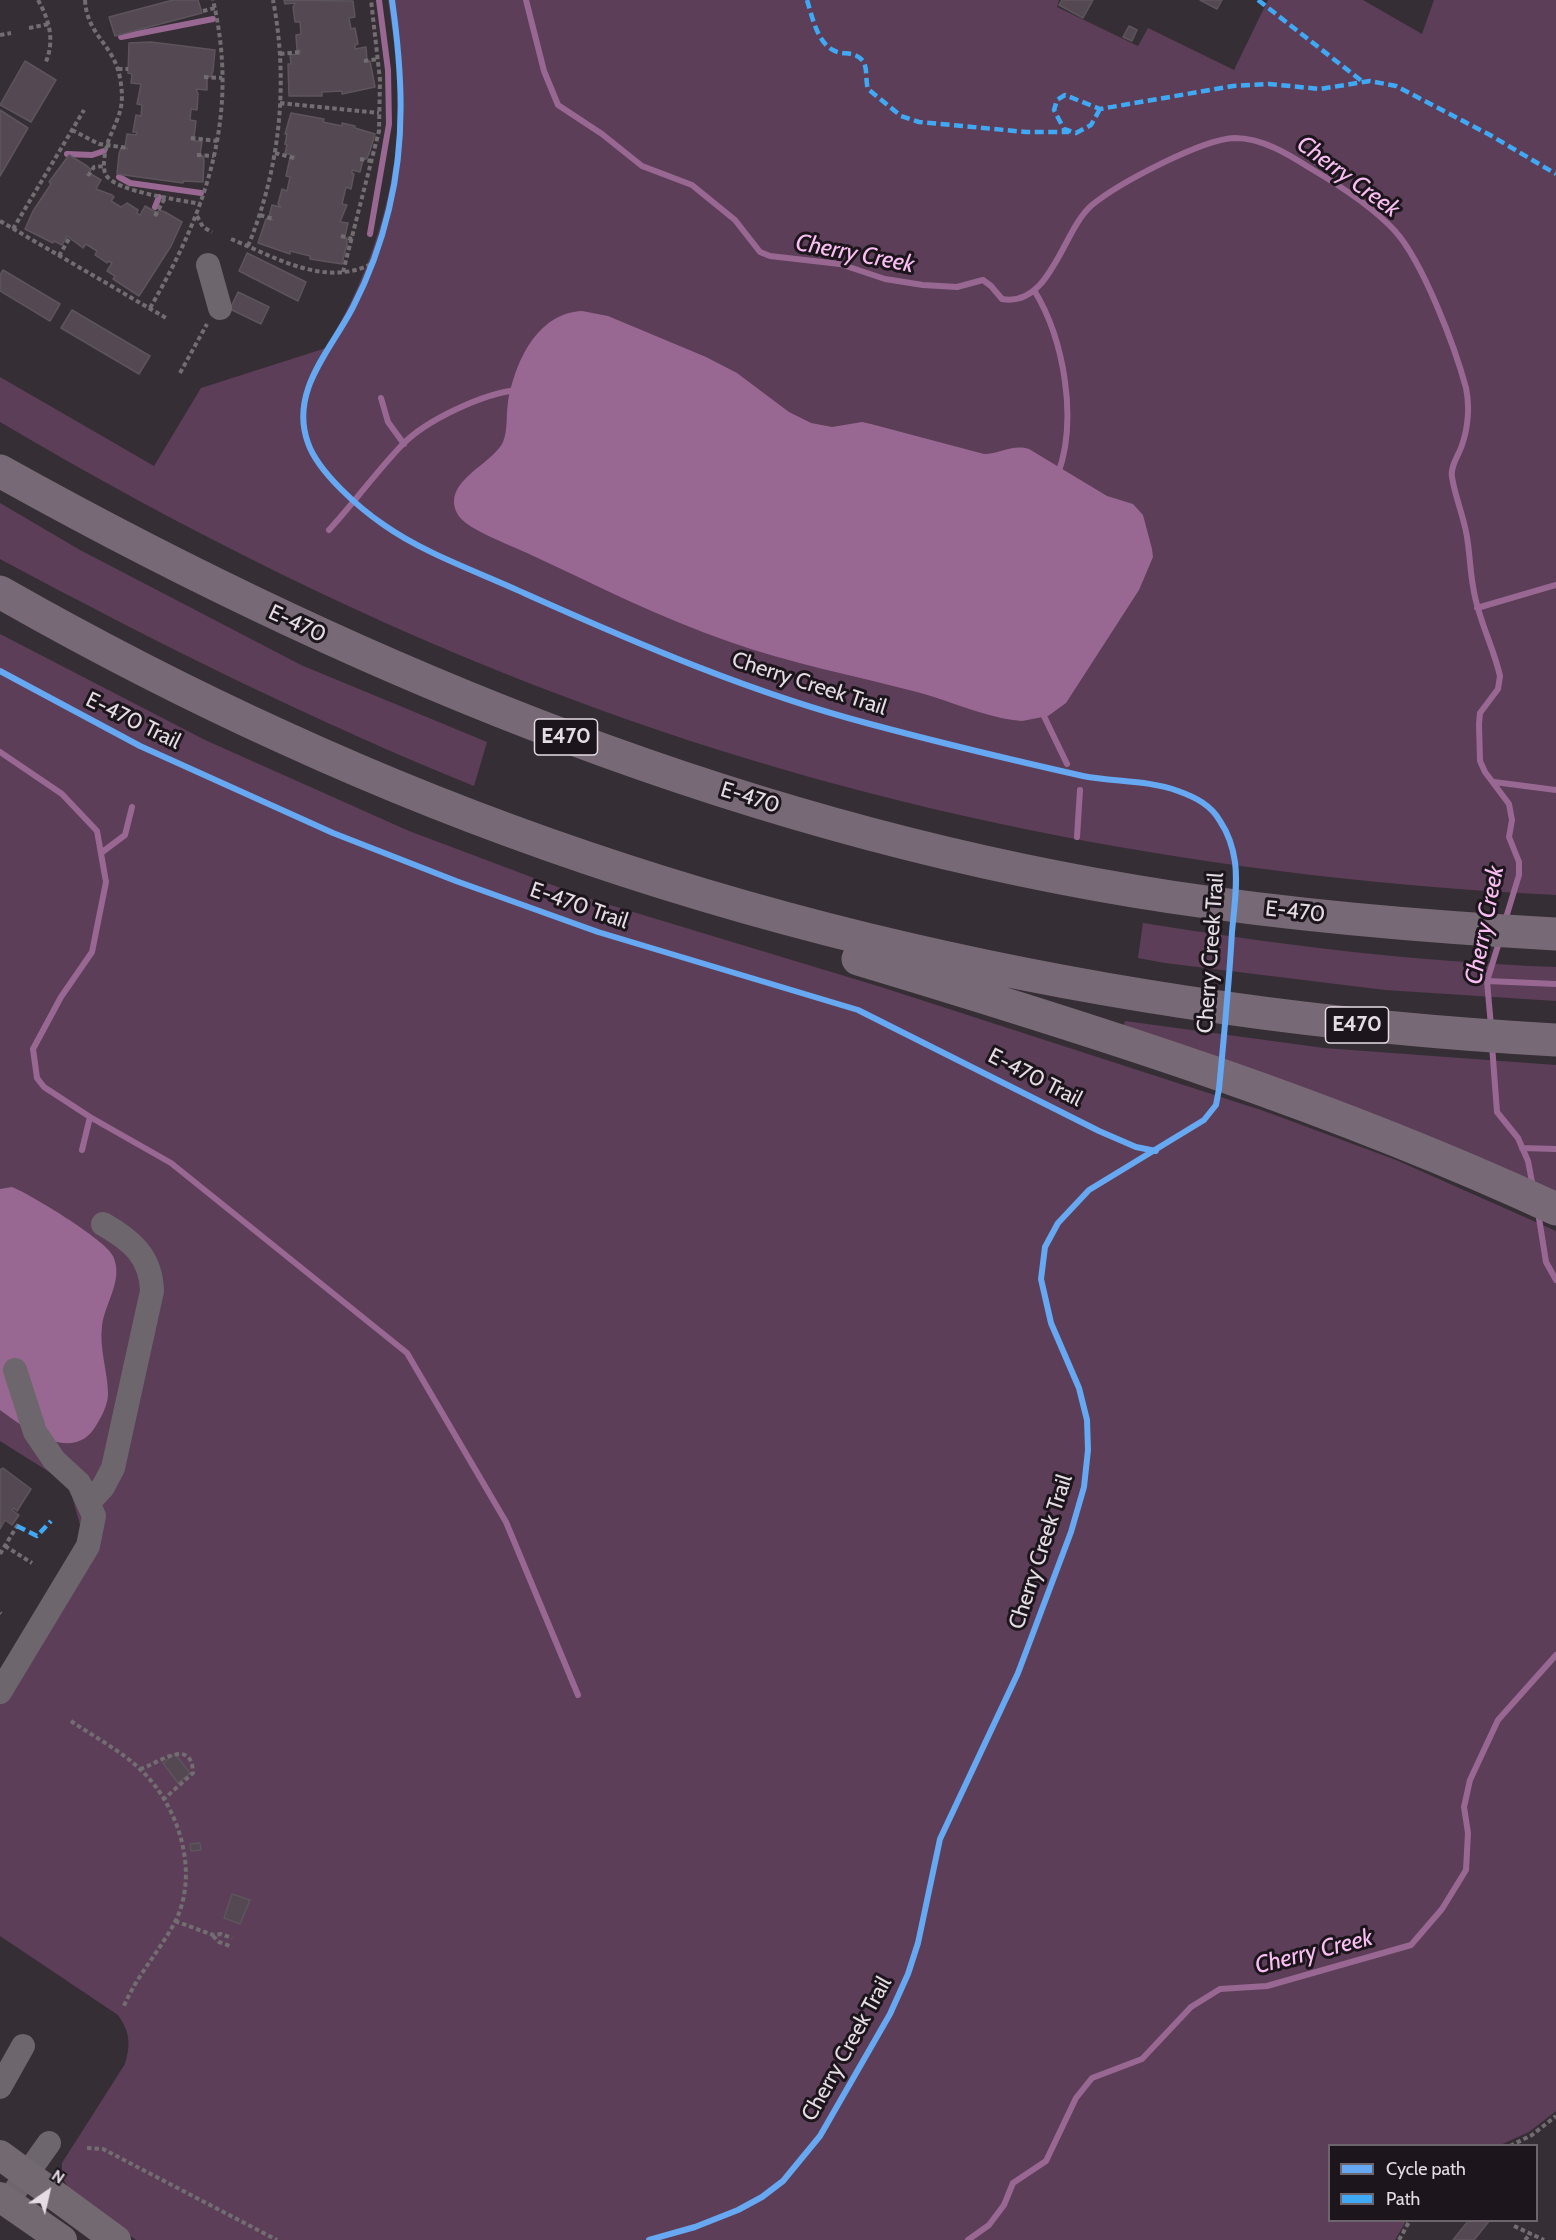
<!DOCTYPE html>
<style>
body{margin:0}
#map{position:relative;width:1556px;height:2240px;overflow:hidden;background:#362e35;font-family:Cabin,sans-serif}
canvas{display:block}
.legend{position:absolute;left:1328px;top:2144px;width:210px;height:78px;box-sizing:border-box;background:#1c161c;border:2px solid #6c656c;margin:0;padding:8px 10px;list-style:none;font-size:18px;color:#e5dce4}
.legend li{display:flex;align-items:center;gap:12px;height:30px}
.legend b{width:30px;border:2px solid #6c656c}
.north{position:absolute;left:18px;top:2162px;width:60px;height:60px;-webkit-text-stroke:4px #1c161c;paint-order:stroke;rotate:34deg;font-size:16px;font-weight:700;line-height:24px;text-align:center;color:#e5dce4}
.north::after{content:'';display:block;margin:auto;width:21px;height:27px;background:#e5dce4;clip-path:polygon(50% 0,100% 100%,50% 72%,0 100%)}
</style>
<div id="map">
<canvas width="1556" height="2240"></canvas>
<ul class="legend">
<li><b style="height:8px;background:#66a8f1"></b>Cycle path</li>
<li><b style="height:8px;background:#3fa9f5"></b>Path</li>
</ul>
<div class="north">N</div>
</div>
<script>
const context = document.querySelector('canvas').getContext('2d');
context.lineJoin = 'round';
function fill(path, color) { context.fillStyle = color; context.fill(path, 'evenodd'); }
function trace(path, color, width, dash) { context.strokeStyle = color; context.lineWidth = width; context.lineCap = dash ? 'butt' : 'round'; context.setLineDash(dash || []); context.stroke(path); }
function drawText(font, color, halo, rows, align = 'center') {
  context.font = font + ' Cabin,sans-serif'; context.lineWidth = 6; context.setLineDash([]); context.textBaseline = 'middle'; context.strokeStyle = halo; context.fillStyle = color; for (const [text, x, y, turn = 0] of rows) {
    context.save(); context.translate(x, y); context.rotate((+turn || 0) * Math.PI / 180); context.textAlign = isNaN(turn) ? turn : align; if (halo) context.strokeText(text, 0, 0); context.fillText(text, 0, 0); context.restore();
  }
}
fill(new Path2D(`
 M388 0H1059L1057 7 1138 46 1148 28 1234 70 1268 0H1363L1422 34 1434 0H1556V895C1222 879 885 817 571 699 372 625 183 530 0 422V377L154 466 201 388 326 348C376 265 404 171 398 73 396 49 391 24 388 0Z
 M0 503 80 550 301 665 487 742 474 786C311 720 155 642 0 559Z
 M0 634 205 740 409 831 587 898 881 987 1264 1111 1396 1160 1556 1231V2111L1529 2132 1500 2145 1330 2146V2220L1406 2221 1395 2240H136L69 2189 62 2177V2163L125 2064C131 2044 130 2032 118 2015L0 1936V1672L84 1539 70 1489 62 1480 0 1441Z
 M1143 923C1280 945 1417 962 1556 967V1001L1385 990 1165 963 1138 958Z
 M1125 1021 1324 1048 1556 1065V1193L1123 1027Z`), '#5c3e58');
fill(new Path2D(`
 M582 311 608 316 706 357 737 373 789 412 811 423 832 427 862 422 871 424 984 454C1000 454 1012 444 1029 449L1107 496 1133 504 1143 515 1152 549 1153 557 1139 590 1066 703 1048 716 1022 721C985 718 949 700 913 691 852 675 789 663 730 642 660 618 594 584 527 553 511 545 464 529 457 513 442 481 492 465 503 442 508 430 506 414 508 402 515 362 537 313 582 311Z
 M12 1187C30 1194 106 1240 113 1256 124 1280 105 1302 102 1326 99 1349 108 1372 108 1394 108 1404 102 1416 97 1424 74 1466 26 1429 0 1410V1189Z`), '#986893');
trace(new Path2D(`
 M526 0 544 71 558 105 602 134 642 166 692 185 735 220 760 252 770 256 840 264 885 279 923 285 957 287 983 280 991 286 1002 299C1051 308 1063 229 1092 205 1119 183 1202 139 1235 138 1262 138 1288 154 1310 168 1339 185 1372 206 1395 231 1423 262 1455 347 1466 388 1470 406 1468 428 1462 445 1459 455 1450 466 1452 477 1455 497 1464 517 1467 537 1471 561 1470 584 1478 608 1484 631 1495 653 1500 676L1498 689 1480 713 1479 724 1480 761 1485 772 1509 804 1512 820 1509 837 1519 862V875L1505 921
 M121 37 213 19
 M67 154 92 155 104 151
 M119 177 130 183 201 193
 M155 207 159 197
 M370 234 389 124 388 70 379 0
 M1034 290C1064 339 1078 419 1058 474
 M381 398 388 422 404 444
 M329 530C354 503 376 472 402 445 426 420 484 393 518 390
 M1477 608 1556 585
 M1041 710 1067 764
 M0 752 62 794 97 831 106 882 92 952 61 997 33 1049 37 1078 44 1087 90 1117 171 1163 407 1353 506 1522 578 1695
 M1494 782 1556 790
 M1077 837 1080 790
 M101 853 125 835 132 807
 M1487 981 1556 984
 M1491 1026 1487 981 1500 939
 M1492 1045 1497 1112 1518 1138 1528 1161 1533 1187
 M1522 1148 1556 1149
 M82 1150 90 1117
 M1538 1212 1546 1262 1556 1280
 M968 2240 989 2225 1004 2205 1013 2183 1046 2161 1076 2098 1092 2078 1142 2059 1191 2007 1220 1989 1267 1986 1411 1945 1442 1909 1466 1870 1468 1833 1464 1807 1470 1780 1498 1720 1556 1655`), '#986893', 6);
const building = new Path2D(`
 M173 0H198L202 13 115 36 109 17Z
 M284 0 353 1 355 17 349 18 351 29 355 28 358 44 355 45V49L366 47 367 60 364 62 370 61 375 87 342 94V91L322 92V96H289L288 64H291L290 55 300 54V50H297L296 35 301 34 300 22H295L293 7 295 3 285 4Z
 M1062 0H1093L1083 18 1059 5Z
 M1200 0H1222L1217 9Z
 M1129 26 1137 30 1132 41 1123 37Z
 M151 42 215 50 213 71 211 77 204 76 207 78V90L196 89 198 94 197 110 191 109 190 120 196 121 194 137H191V140L202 142 200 154H197L203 156 204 161 203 182 183 181V183L117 174 119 154 121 148 128 149 125 147 127 134 136 135 137 132H133L136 115 141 116 142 105 137 104 141 84 131 83 132 74 128 73 129 43Z
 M25 61 56 80 31 122 0 105Z
 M0 110 28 128 0 176Z
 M291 113 324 119 323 122 342 126V123L355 126V128L375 134 369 154 366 159 360 158 363 160 360 172 352 170V173L354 174 351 189 346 187 342 204 347 205 340 222 348 223 345 236 341 237 347 238V244L342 264 310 259V256L290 251V254L258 243 266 219 273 220 269 217 272 205 281 207 278 204 282 189 287 191 290 177 286 176 290 158 294 159 295 156 285 153 287 145 285 144 287 134H285Z
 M69 155 87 166 91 170 87 175 91 174 101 180 96 189 112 195 114 197 111 201 121 207 127 203 138 210 137 213 140 215 145 206 156 212 155 216 159 210 165 212 182 222 171 246 139 296 113 279 115 276 107 271 112 263 108 261 107 263 95 255 97 251 86 244 83 248 67 236 62 245 54 241 53 243 25 229 33 211 51 184 49 182Z
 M247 253 306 282 298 301 239 271Z
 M3 270 60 304 50 321 0 291V275Z
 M238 292 269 307 261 324 230 309Z
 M72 310 150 356 139 374 61 328Z
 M3 1468 31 1489 17 1511 13 1508 12 1510 19 1515 12 1525 5 1520 0 1529V1470Z
 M175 1754 190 1773 178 1783 163 1763Z
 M200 1843 201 1850 191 1851 190 1844Z
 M232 1894 250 1900 240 1924 224 1918Z
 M1469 2220H1490L1474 2240H1453Z`);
fill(building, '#544853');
trace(building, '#5c555b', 1.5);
trace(new Path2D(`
 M38 0C50 21 55 42 45 64
 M85 0C87 36 114 44 120 78 125 106 120 113 109 139 106 148 101 166 106 175 116 192 181 200 201 204
 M203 11 215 8
 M29 28 49 24
 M0 35 11 33
 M280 54 300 52
 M364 61 378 59
 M118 69H128
 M204 77 222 78
 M280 103 379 113
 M72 130 99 144 128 148
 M191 138 217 141
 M275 153 294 158
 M197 155 214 156
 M360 159 371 161
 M88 176 94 167 105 166
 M260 215 273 219
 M155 216 166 196
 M197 216 203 227 212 232
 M0 221 166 318
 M13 229 84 110
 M341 236 352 239
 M231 239C273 256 326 289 373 263
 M248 246C280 169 289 82 273 0
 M59 256 70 237
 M343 272 379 131 380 80 371 0
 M150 308C207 210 240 115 213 0
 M180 373 207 324
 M5 1546 32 1563
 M0 1554 17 1526 14 1524
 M0 1613 1 1614
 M71 1721C94 1737 122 1751 142 1771 179 1807 200 1873 175 1922 159 1952 137 1975 123 2008
 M140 1769C156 1765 192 1735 193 1773L164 1799
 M175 1921 213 1935 221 1934 232 1938
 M213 1936 219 1942 230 1946
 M1510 2146 1532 2135 1556 2116
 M87 2148 103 2149 277 2240
 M1514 2226 1544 2240
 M1399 2240 1410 2220
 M1525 2240 1531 2233`), '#726d71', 4, [4.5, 3]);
trace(new Path2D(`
 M208 265 220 308
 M90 1501 103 1487 113 1468 152 1291C151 1256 131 1240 103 1224
 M0 1692 88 1546 94 1516 79 1483 54 1460 35 1432 15 1370
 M0 2087 23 2046
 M7 2202 49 2143`), '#6d666c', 24);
trace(new Path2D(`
 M0 2155 116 2240
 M0 2197 62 2240`), '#736971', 30);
trace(new Path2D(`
 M0 471C364 674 756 834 1171 897 1298 916 1427 927 1556 934
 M0 592C93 645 188 694 285 738 684 921 1119 1016 1556 1040
 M858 959C1094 1030 1332 1105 1556 1209`), '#776a76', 33);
trace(new Path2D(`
 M807 0C812 16 817 42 833 50 843 56 854 50 863 61 868 69 865 80 868 89L901 116 919 122 1026 132H1069
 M1258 0 1363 82
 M1100 109 1091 125 1076 133 1064 129 1054 110 1057 100 1065 95 1100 109 1233 86 1269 84 1320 89 1370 81 1396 86 1490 135 1556 174
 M17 1526 37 1536 51 1521`), '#3fa9f5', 4.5, [9, 4.5]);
trace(new Path2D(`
 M392 0C402 71 406 139 389 209 381 243 369 276 353 307 331 350 289 391 308 443 318 472 359 508 384 525 425 554 481 573 526 594 638 644 752 693 870 724 941 743 1012 760 1083 776 1114 782 1148 780 1178 791 1195 797 1211 805 1220 821 1228 833 1233 848 1235 862 1238 884 1234 909 1232 932 1229 984 1224 1037 1219 1089L1216 1105 1204 1120 1089 1190 1058 1223 1045 1247 1041 1279 1051 1323 1079 1388 1087 1420 1088 1450 1084 1487 1071 1532 1018 1673 940 1839 918 1943 908 1974 890 2014 820 2136 783 2181 762 2197 738 2210 695 2227 649 2240
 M0 671 140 746 333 833 456 881 598 932 858 1010 1099 1131 1136 1147 1156 1151`), '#66a8f1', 6);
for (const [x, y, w] of [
 [566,737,63],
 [1357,1025,63]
]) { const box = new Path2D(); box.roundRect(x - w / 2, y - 18, w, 36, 4.5); context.fillStyle = '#1c161c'; context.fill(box); trace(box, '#e5dce4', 1.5); }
drawText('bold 21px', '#e5dce4', null, [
 ["E470",566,737],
 ["E470",1357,1025]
]);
drawText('22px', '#e5dce4', '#1c161c', [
 ["E-470",297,624,25],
 ["Cherry Creek Trail",809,684,18],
 ["E-470 Trail",133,721,26],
 ["E-470",750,798,17],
 ["E-470 Trail",579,906,19],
 ["E-470",1295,912,6],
 ["Cherry Creek Trail",1211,953,-86],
 ["E-470 Trail",1035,1078,27],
 ["Cherry Creek Trail",1041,1552,-72],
 ["Cherry Creek Trail",847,2049,-61]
]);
drawText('italic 24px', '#fabef3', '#1c161c', [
 ["Cherry Creek",1348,177,36],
 ["Cherry Creek",855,254,11],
 ["Cherry Creek",1485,925,-79],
 ["Cherry Creek",1314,1952,-14]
]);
</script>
